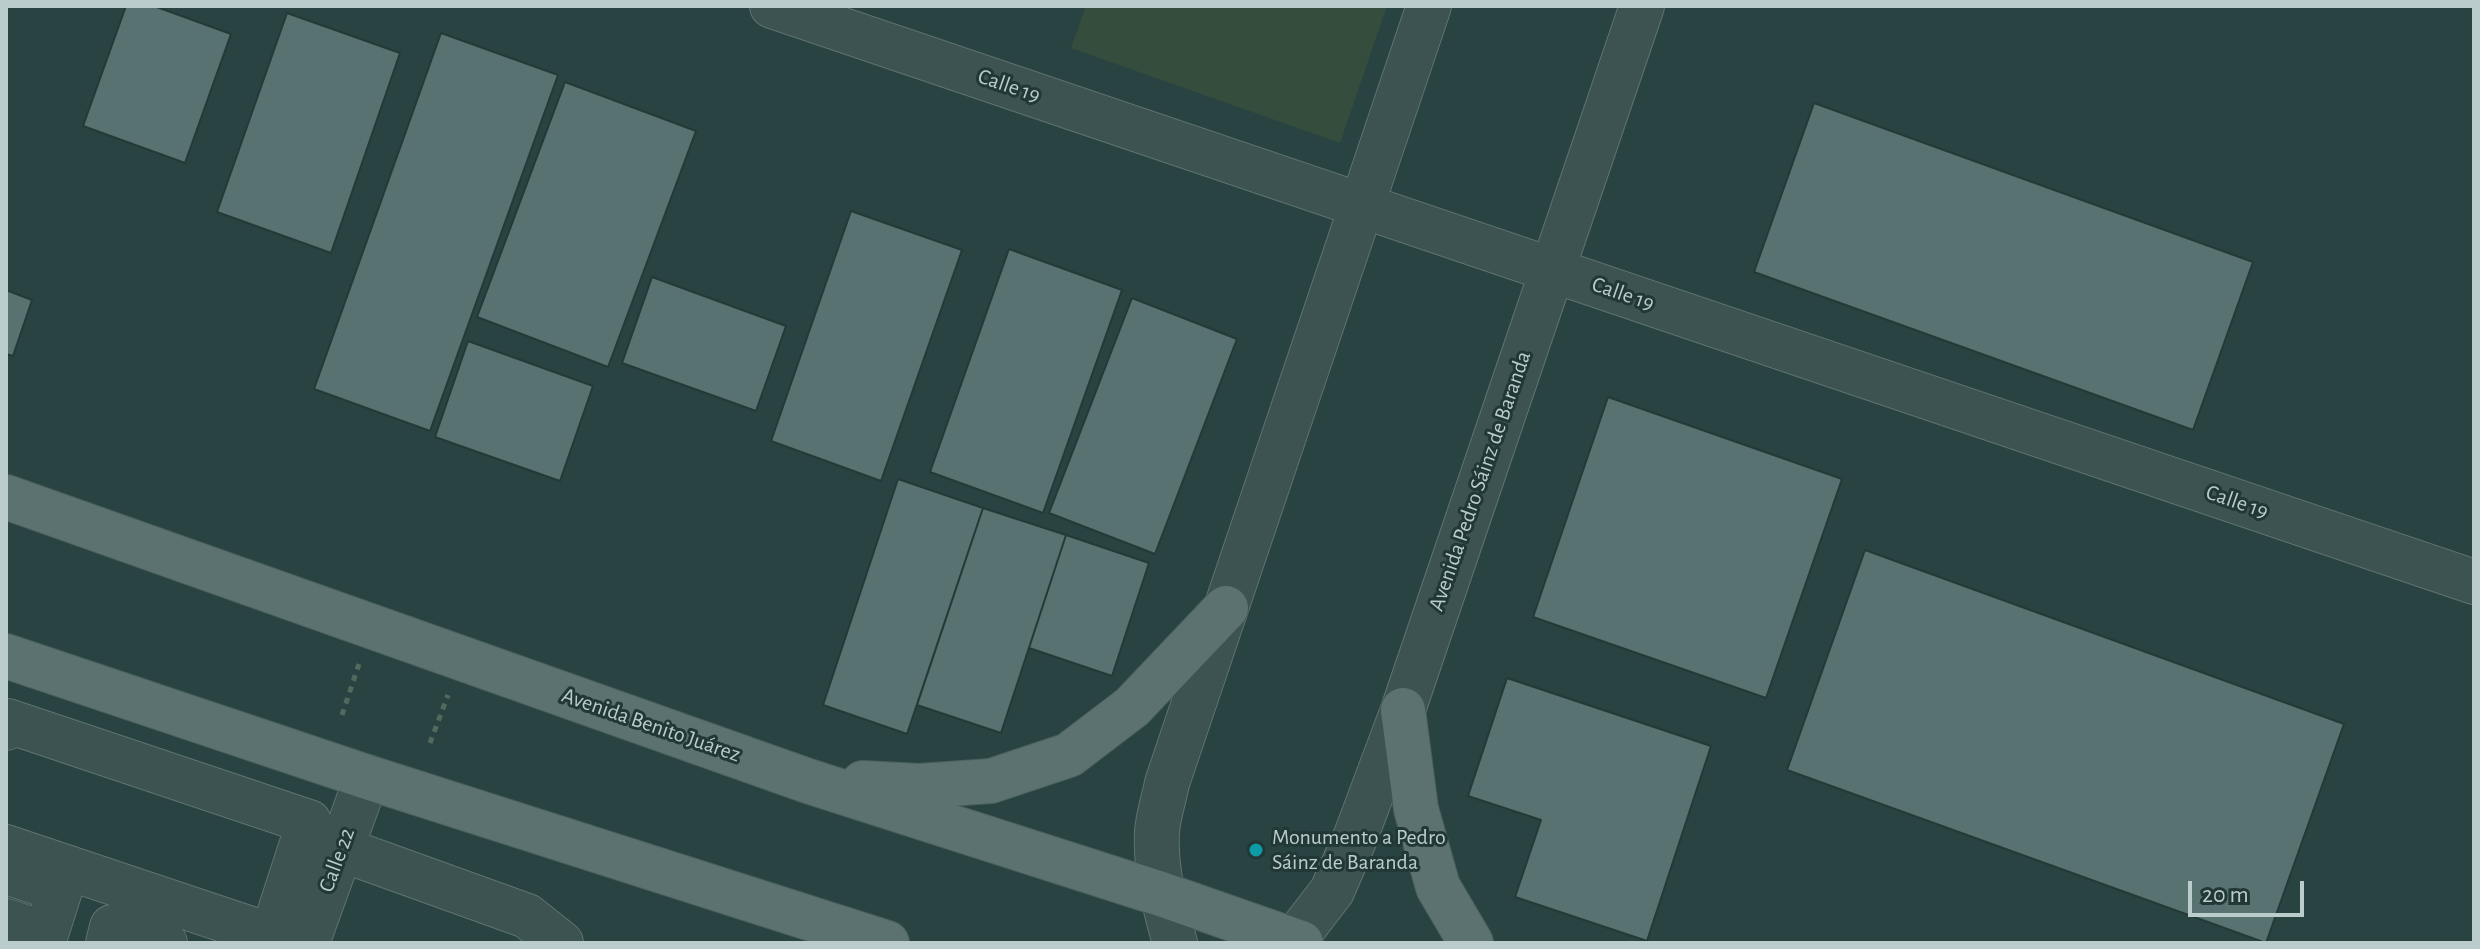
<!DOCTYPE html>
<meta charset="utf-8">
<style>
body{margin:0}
#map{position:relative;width:2480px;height:949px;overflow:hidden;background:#284342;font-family:"Alegreya Sans",sans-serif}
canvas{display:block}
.frame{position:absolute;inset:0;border:8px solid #bacccc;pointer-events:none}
.scale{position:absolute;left:2188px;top:881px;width:116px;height:36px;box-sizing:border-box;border:4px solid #bacccc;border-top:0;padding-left:10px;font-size:24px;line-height:28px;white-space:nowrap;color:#bacccc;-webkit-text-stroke:6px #213837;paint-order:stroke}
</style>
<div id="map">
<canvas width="2480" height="949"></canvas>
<div class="frame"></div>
<div class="scale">20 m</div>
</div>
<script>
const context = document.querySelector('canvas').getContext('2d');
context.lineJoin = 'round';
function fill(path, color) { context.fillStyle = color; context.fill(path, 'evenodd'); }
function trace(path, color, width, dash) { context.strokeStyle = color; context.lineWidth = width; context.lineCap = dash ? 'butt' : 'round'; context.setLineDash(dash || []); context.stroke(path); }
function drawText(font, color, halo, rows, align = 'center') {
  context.font = font + ' "Alegreya Sans",sans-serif'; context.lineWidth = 6; context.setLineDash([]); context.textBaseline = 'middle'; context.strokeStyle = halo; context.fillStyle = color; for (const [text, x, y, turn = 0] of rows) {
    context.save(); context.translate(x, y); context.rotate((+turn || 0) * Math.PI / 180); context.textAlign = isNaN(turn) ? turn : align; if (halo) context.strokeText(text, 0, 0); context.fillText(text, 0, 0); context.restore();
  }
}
fill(new Path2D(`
 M1086 6H1387L1340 143 1071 48Z`), '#344d3d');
const building = new Path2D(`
 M126 6H154L231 34 185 163 83 126Z
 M287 13 400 53 331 253 217 212Z
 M441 33 558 75 430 431 314 389Z
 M565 82 696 131 608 367 477 317Z
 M1814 103 2253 262 2193 430 1754 272Z
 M851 211 962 250 881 481 771 441Z
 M1009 249 1122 290 1043 513 930 472Z
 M652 277 786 326 756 411 622 363Z
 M6 290 32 300 13 356 6 354Z
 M1132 298 1237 339 1155 554 1049 513Z
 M468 341 593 386 560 481 435 437Z
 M1608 397 1842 479 1766 698 1533 617Z
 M898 479 983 508 907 734 823 705Z
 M983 508 1066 535 1001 733 917 705Z
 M1066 535 1149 563 1112 676 1029 648Z
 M1865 550 2344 724 2266 943 1787 770Z
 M1507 678 1711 746 1647 941 1515 897 1541 820 1468 796Z`);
fill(building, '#577271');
trace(building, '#233a39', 2);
const minor = new Path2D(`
 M772 6 2474 582
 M6 728 8 721 309 822 272 936 6 847
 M341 849 527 916 561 943
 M6 921 46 934 60 890 9 873
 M108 943 112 927 165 943
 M307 943 367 777
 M1175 943C1165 907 1155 871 1157 832 1158 816 1164 799 1167 783L1429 6
 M1292 943 1332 891 1355 838 1403 710 1642 6`);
const major = new Path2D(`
 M6 497 808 781 1161 894 1301 943
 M6 656 367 777 887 943
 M1403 710 1416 809 1438 887 1471 943
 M863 783 919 786 991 781 1069 755 1132 707 1226 608`);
trace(minor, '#5e7372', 46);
trace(major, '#495f5e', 46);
trace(new Path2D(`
 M342 715 359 664
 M430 743 448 695`), '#52695e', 5, [6, 6]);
trace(minor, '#3d5352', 44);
trace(major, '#5b7271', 44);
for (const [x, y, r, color] of [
 [1256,850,8,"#0f9aa8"]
]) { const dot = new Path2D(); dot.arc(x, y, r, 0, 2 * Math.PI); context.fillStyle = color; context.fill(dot); trace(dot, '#213837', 3); }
drawText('22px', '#bacccc', '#213837', [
 ["Calle 19",1009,86,19],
 ["Calle 19",1623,294,19],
 ["Avenida Pedro Sáinz de Baranda",1480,481,-71],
 ["Calle 19",2237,502,19],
 ["Avenida Benito Juárez",651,725,19],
 ["Calle 22",337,860,-70]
]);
drawText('22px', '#bacccc', '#213837', [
 ["Monumento a Pedro",1272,837],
 ["Sáinz de Baranda",1272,862]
], 'left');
</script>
